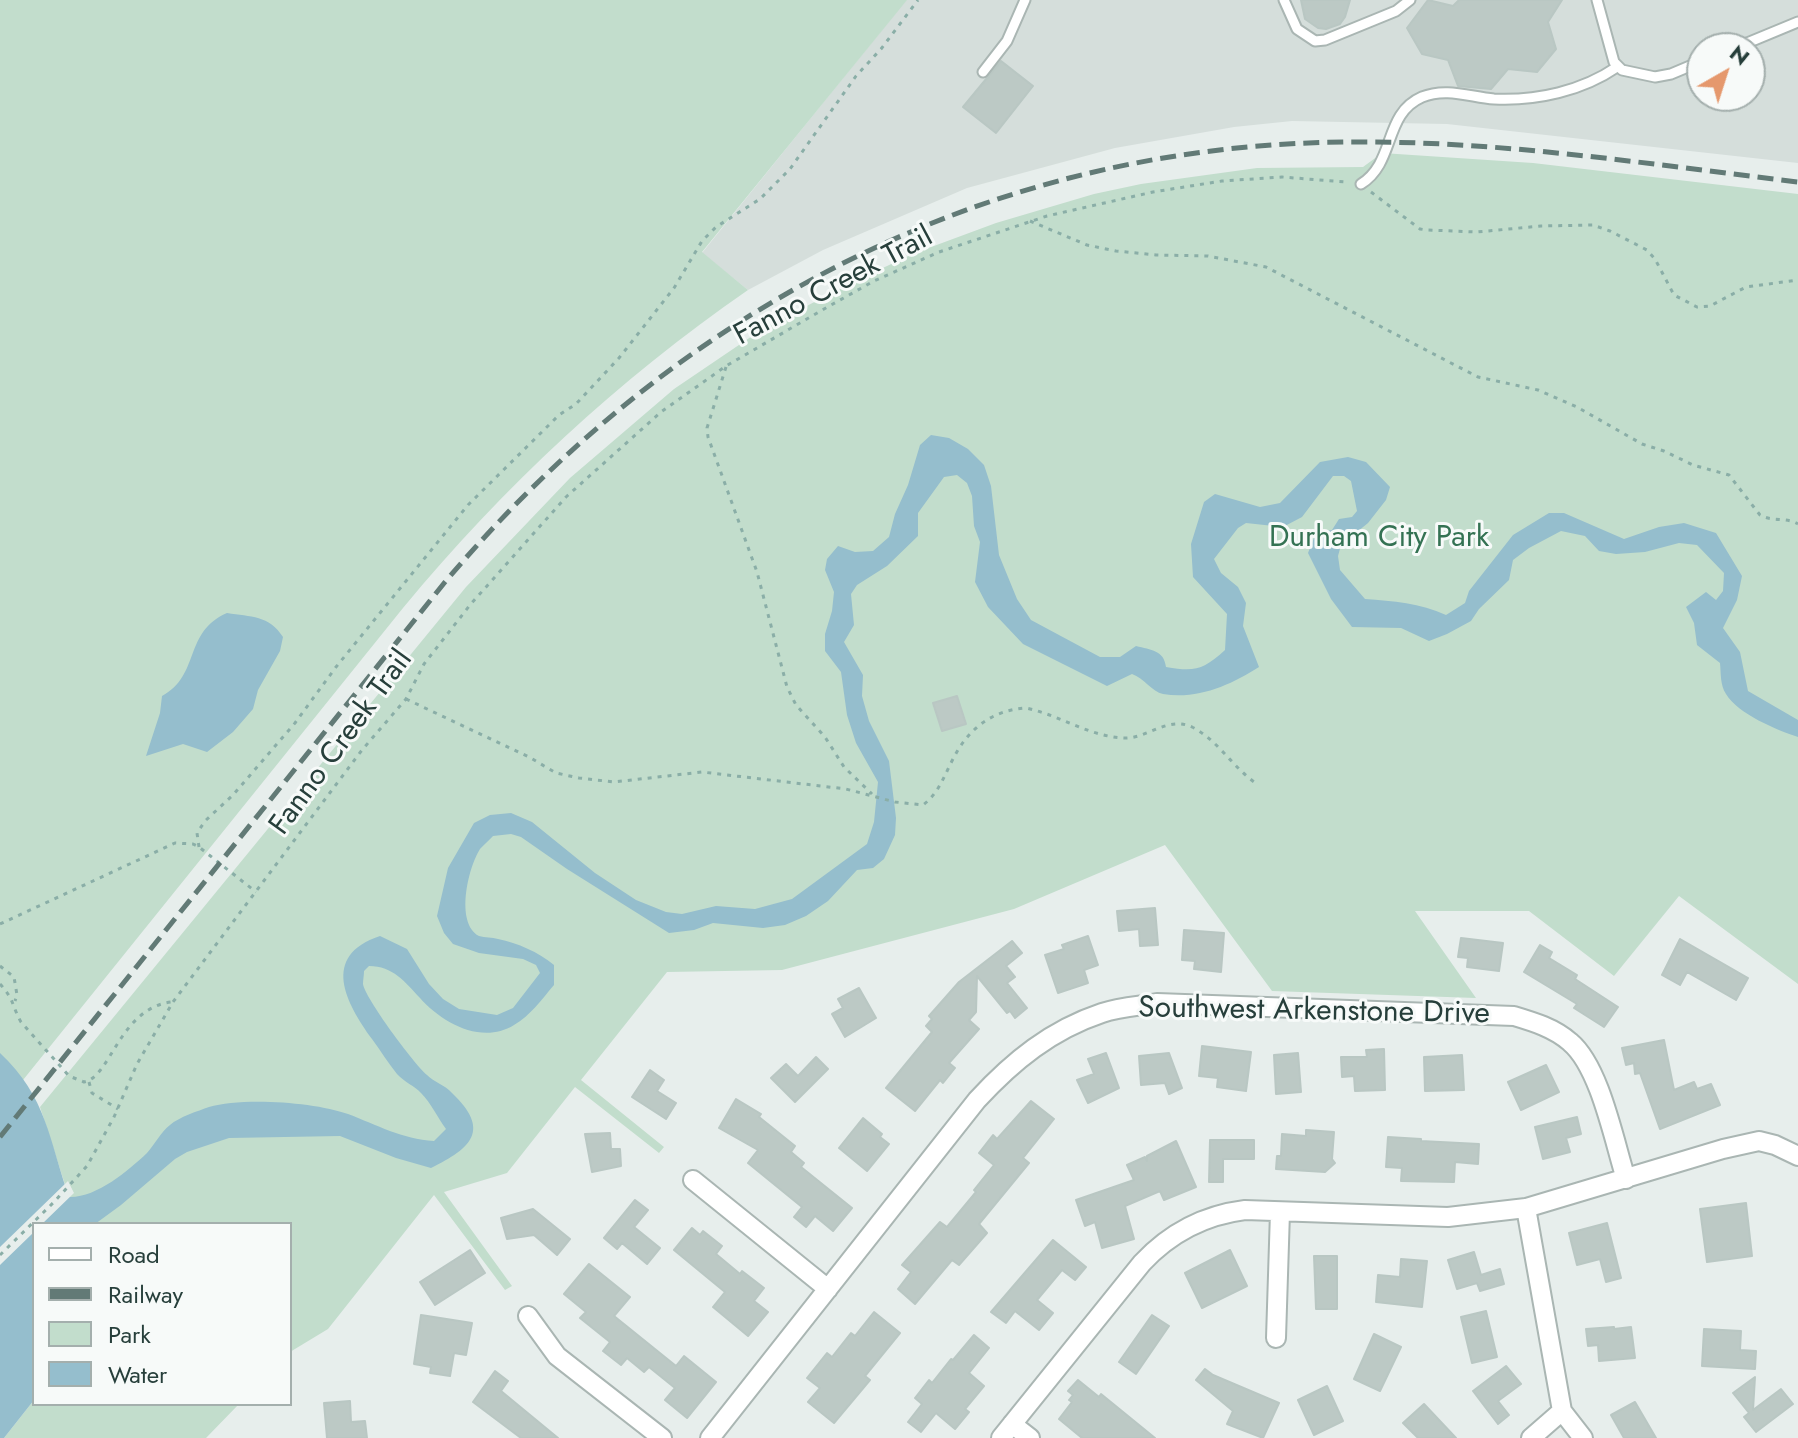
<!DOCTYPE html>
<style>
body{margin:0}
#map{position:relative;width:1798px;height:1438px;overflow:hidden;background:#e7eeec;font-family:Jost,sans-serif}
canvas{display:block}
.legend{position:absolute;left:32px;top:1222px;width:260px;height:184px;box-sizing:border-box;background:#f7faf9;border:2px solid #a4afad;margin:0;padding:10px 14px;list-style:none;font-size:24px;color:#273f3b}
.legend li{display:flex;align-items:center;gap:16px;height:40px}
.legend b{width:40px;border:2px solid #a4afad}
.north{position:absolute;left:1686px;top:32px;width:80px;height:80px;box-sizing:border-box;background:#f7faf9;border:2px solid #a4afad;border-radius:50%;rotate:39deg;font-size:22px;font-weight:700;line-height:32px;text-align:center;color:#273f3b}
.north::after{content:'';display:block;margin:auto;width:28px;height:36px;background:#e5986d;clip-path:polygon(50% 0,100% 100%,50% 72%,0 100%)}
</style>
<div id="map">
<canvas width="1798" height="1438"></canvas>
<ul class="legend">
<li><b style="height:10px;background:#fff"></b>Road</li>
<li><b style="height:10px;background:#627a76"></b>Railway</li>
<li><b style="height:22px;background:#c2ddcc"></b>Park</li>
<li><b style="height:22px;background:#95becd"></b>Water</li>
</ul>
<div class="north">N</div>
</div>
<script>
const context = document.querySelector('canvas').getContext('2d');
context.lineJoin = 'round';
function fill(path, color) { context.fillStyle = color; context.fill(path, 'evenodd'); }
function trace(path, color, width, dash) { context.strokeStyle = color; context.lineWidth = width; context.lineCap = dash ? 'butt' : 'round'; context.setLineDash(dash || []); context.stroke(path); }
function drawText(font, color, halo, rows, align = 'center') {
  context.font = font + ' Jost,sans-serif'; context.lineWidth = 6; context.setLineDash([]); context.textBaseline = 'middle'; context.strokeStyle = halo; context.fillStyle = color; for (const [text, x, y, turn = 0] of rows) {
    context.save(); context.translate(x, y); context.rotate((+turn || 0) * Math.PI / 180); context.textAlign = isNaN(turn) ? turn : align; if (halo) context.strokeText(text, 0, 0); context.fillText(text, 0, 0); context.restore();
  }
}
fill(new Path2D(`
 M906 0H1798V163L1447 124 1292 121 1234 127 1115 148 967 188 823 250 748 290 702 253ZM1702 48H1750V96H1702Z`), '#d5dedb');
fill(new Path2D(`
 M0 0H907L702 252 748 290C618 380 504 486 403 608L19 1085 0 1070Z
 M1382 153 1533 163 1798 194V984L1679 896 1614 976 1529 911H1415L1476 998 1272 991 1165 845 1014 909 782 970 667 972 581 1080 664 1147 659 1153 575 1087 507 1173 444 1192 512 1286 505 1290 434 1195 328 1329 290 1352V1224H91L69 1197 40 1107 466 587 570 478 674 389 764 328 859 279 915 253 996 223 1094 194 1141 184 1257 168 1363 167Z
 M34 1400V1404H239L206 1438H4Z`), '#c2ddcc');
fill(new Path2D(`
 M931 435 949 438 968 449 984 465 991 486 999 555 1017 599 1031 620 1100 657H1120L1136 646C1151 650 1164 650 1166 667 1195 672 1203 670 1225 650L1227 614 1193 577 1191 544 1204 502 1215 494 1260 507 1280 503 1320 462 1348 457 1366 462 1390 487 1386 500 1368 523 1341 545 1338 556 1340 570 1365 599C1393 601 1420 603 1446 615L1465 603 1469 591 1513 535 1549 513H1564L1624 539 1659 527 1684 523 1716 533 1742 576 1737 600 1723 628 1740 652 1748 691 1798 720V737C1777 730 1738 714 1726 694 1720 685 1721 673 1720 663L1697 645 1694 623 1686 607 1706 592 1716 600 1723 591 1724 573 1697 545 1679 543 1645 552 1616 554 1599 551 1585 536 1561 531 1529 548 1513 560 1509 580 1479 609 1471 621 1447 634 1429 641 1401 628 1352 627 1331 599 1308 553 1316 533 1332 530 1339 519 1352 517 1357 511 1351 481 1344 476H1333L1302 517 1283 527 1246 523 1238 528 1214 559 1221 573 1238 587 1246 603 1243 626 1259 667C1231 685 1197 700 1163 694 1152 692 1144 678 1132 674L1107 686 1023 644 988 607 975 582 980 542 974 526 972 496 967 483 957 475 944 477 918 513V536L887 566 857 585 851 594 854 625 844 642 863 675 862 696 869 721 889 761 896 818 895 835 884 859 873 868 857 870 828 901 806 916 785 925 763 928 713 923 694 930 669 933 567 869 521 837 511 834 493 836C489 840 484 845 480 849 468 868 455 923 479 936 485 938 492 937 498 939 518 943 538 952 554 965V985C542 999 530 1016 514 1025 482 1045 442 1023 420 998 405 982 393 966 369 966L364 971C364 975 363 980 363 984 365 998 414 1064 427 1075 434 1082 445 1085 452 1093 491 1130 472 1148 431 1168L396 1158 340 1136 229 1138 187 1152 175 1159 121 1205 95 1224H34V1400L4 1438H0V1053C47 1097 49 1140 69 1197 96 1198 128 1171 147 1153 155 1144 161 1132 170 1125 179 1117 198 1111 209 1107 242 1097 315 1102 348 1114 377 1125 402 1139 434 1141L446 1129C438 1118 431 1103 421 1093 415 1086 404 1082 397 1074 388 1063 381 1051 372 1039 346 1003 320 956 380 936L407 949 429 984 443 999 459 1009 497 1015 513 1008 540 973 536 965 523 959 479 953 453 944 444 933 437 916 448 868 474 823 490 815 511 813 532 822 595 873 636 900 666 912 682 914 716 906 755 909 792 899 867 844 874 822 878 782 856 743 847 715 841 672 825 651V634L832 611 834 592 825 570 827 559 838 546 855 552 873 551 889 537 895 514 908 485 920 445Z
 M227 613C251 617 269 615 283 637L280 651 258 690 253 709 233 732 207 752 183 744 146 756 160 713 162 696C201 675 183 632 227 613Z`), '#95becd');
fill(new Path2D(`
 M68 1181 74 1193 42 1224H34V1232L0 1265V1247Z`), '#e7eeec');
const building = new Path2D(`
 M1301 0H1350L1345 17 1340 24 1326 29 1318 28 1305 19Z
 M1428 0 1453 6 1459 0H1562L1548 22 1556 49 1537 72 1508 69 1491 89 1458 86 1448 60 1422 54 1407 28Z
 M1001 61 1033 86 996 133 963 107Z
 M957 696 966 724 942 731 933 703Z
 M1155 908 1158 945 1140 946 1139 929 1119 931 1117 911Z
 M1184 930 1224 933 1221 972 1194 969 1195 961 1182 960Z
 M1088 936 1098 965 1084 970 1088 983 1058 993 1045 955 1064 949 1062 945Z
 M1461 938 1503 943 1499 971 1467 967 1468 958 1458 957Z
 M1680 939 1748 978 1736 1000 1687 972 1680 985 1662 975Z
 M1012 941 1022 953 1006 966 1015 977 1007 983 1027 1008 1015 1018 1010 1011 1007 1013 977 976 976 1012 969 1020 979 1029 949 1063 955 1068 943 1083 940 1080 915 1111 886 1088 932 1032 926 1026 932 1019 929 1016 959 982Z
 M1540 945 1552 952 1549 958 1577 975 1575 979 1618 1007 1604 1027 1574 1008 1577 1004 1524 972Z
 M859 988 876 1018 845 1037 832 1014 843 1008 838 999Z
 M1664 1040 1674 1090 1694 1082 1697 1089 1711 1084 1720 1105 1660 1129 1640 1073 1635 1074 1634 1063 1626 1065 1622 1048Z
 M1202 1046 1251 1052 1246 1091 1217 1087 1218 1078 1199 1076Z
 M1384 1049 1385 1090 1355 1091 1354 1076 1342 1077 1341 1057H1367L1366 1050Z
 M1106 1053 1119 1088 1088 1103 1077 1080 1094 1074 1088 1059Z
 M1169 1053 1182 1088 1169 1094 1165 1083 1141 1085 1139 1056Z
 M1298 1053 1301 1092 1276 1094 1274 1055Z
 M1462 1055 1464 1090 1425 1091 1424 1057Z
 M816 1057 828 1069 795 1102 771 1078 786 1064 798 1076Z
 M1546 1065 1559 1092 1521 1110 1508 1082Z
 M650 1070 664 1080 657 1091 676 1103 666 1119 632 1097Z
 M736 1099 761 1114 759 1117 795 1146 791 1152 804 1163 801 1167 852 1208 833 1231 815 1216 806 1227 794 1217 802 1207 748 1163 758 1150 719 1128Z
 M1031 1101 1054 1119 1023 1158 1029 1163 979 1224 987 1233 959 1265 952 1260 915 1304 898 1289 911 1272 902 1265 940 1222 947 1227 976 1192 974 1190 994 1165 979 1153 993 1135 997 1139Z
 M1577 1117 1581 1134 1566 1138 1570 1152 1543 1159 1535 1127Z
 M863 1118 882 1134 880 1137 889 1144 867 1171 839 1148Z
 M1306 1130 1334 1132 1332 1159 1335 1163 1325 1172 1276 1169 1277 1156H1281L1282 1134 1306 1136Z
 M610 1133 611 1149H620L621 1166 592 1172 585 1134Z
 M1388 1137 1421 1139V1141L1479 1144 1478 1164 1455 1162 1454 1182 1401 1181 1402 1168 1386 1167Z
 M1210 1140H1254V1159H1223V1182H1209Z
 M1176 1141 1196 1187 1164 1200 1160 1191 1125 1206 1134 1239 1102 1248 1095 1222 1085 1226 1076 1200 1134 1180 1127 1165 1145 1157 1147 1161V1156Z
 M635 1200 648 1210 634 1227 660 1248 647 1264 622 1243 617 1249 604 1238Z
 M1746 1203 1752 1256 1707 1262 1700 1209Z
 M533 1209 570 1239 557 1255 534 1235 507 1239 501 1218Z
 M1607 1223 1621 1278 1606 1282 1600 1259 1577 1265 1569 1233Z
 M692 1228 700 1235 703 1231 722 1246 716 1254 740 1274 742 1271 764 1288 754 1301 768 1312 748 1336 713 1307 725 1292 674 1250Z
 M1053 1240 1086 1267 1075 1280 1062 1270 1037 1300 1053 1313 1039 1330 1015 1311 1006 1323 991 1312Z
 M470 1250 485 1273 435 1305 420 1282Z
 M1230 1250 1247 1286 1202 1308 1185 1273Z
 M1474 1252 1481 1275 1500 1269 1504 1284 1480 1291 1477 1283 1457 1289 1448 1260Z
 M1314 1256H1337V1309H1316Z
 M1401 1259 1427 1261 1422 1307 1376 1302 1378 1275 1400 1277Z
 M589 1264 630 1297 614 1316 676 1366 684 1356 716 1382 687 1418 665 1400 675 1388 649 1367 644 1372 627 1358 621 1365 603 1351 610 1342 580 1318 586 1312 564 1294Z
 M1486 1311 1497 1357 1472 1363 1461 1317Z
 M874 1312 900 1333 865 1376 870 1380 834 1423 808 1402 820 1388 807 1378 827 1353 832 1357 851 1333 855 1336Z
 M421 1315 472 1323 466 1355 454 1353 450 1376 430 1373 431 1367 414 1364Z
 M1152 1315 1169 1326 1136 1374 1119 1362Z
 M1614 1327V1329L1631 1327 1635 1358 1599 1361 1598 1345 1588 1346 1586 1329Z
 M1704 1329 1741 1331 1740 1350 1756 1351 1755 1369 1702 1366Z
 M1374 1334 1401 1347 1380 1391 1354 1379Z
 M974 1335 989 1348 969 1373 984 1386 965 1409 969 1412 955 1429 936 1413 921 1432 908 1422 922 1404 915 1398 929 1380 932 1383 951 1359 953 1360Z
 M1506 1366 1521 1384 1498 1401 1509 1415 1498 1424 1473 1391Z
 M1205 1369 1213 1375 1279 1403 1263 1438 1227 1424 1233 1411 1196 1380Z
 M495 1371 508 1381 501 1391 558 1438H521L473 1402Z
 M1755 1377 1753 1410 1781 1389 1793 1404 1756 1432 1744 1417 1749 1413 1733 1393Z
 M1078 1380 1099 1397 1101 1394 1155 1438H1082L1059 1419 1072 1402 1069 1400 1073 1395 1068 1391Z
 M1327 1386 1343 1421 1314 1435 1298 1400Z
 M350 1401 351 1422 365 1421 367 1438H327L324 1403Z
 M1635 1402 1656 1438H1624L1611 1415Z
 M1424 1404 1456 1438H1418L1403 1423Z`);
fill(building, '#bcc9c5');
trace(building, '#b9c7c3', 2);
const service = new Path2D(`
 M1284 0 1297 29 1315 41 1325 40 1396 11 1410 0
 M1597 0 1614 62 1622 70 1655 77 1671 74 1702 61
 M1735 48 1798 22
 M983 72 1007 41 1025 0
 M1361 184C1396 162 1383 114 1422 97 1446 87 1470 97 1494 99 1537 101 1582 91 1617 67`);
const minor = new Path2D(`
 M693 1180 828 1289
 M1526 1208 1562 1411 1583 1438
 M528 1316 557 1356 662 1438
 M1276 1338 1280 1212
 M1012 1424 1030 1438
 M710 1438 977 1100C1013 1061 1051 1030 1102 1013 1119 1007 1139 1006 1157 1003L1514 1016C1534 1022 1554 1028 1570 1042 1600 1067 1614 1141 1626 1179
 M1001 1438 1142 1263C1170 1233 1205 1215 1245 1210L1448 1217 1526 1208 1723 1149 1759 1141 1775 1145 1798 1156
 M1531 1438 1562 1411`);
trace(service, '#aab6b3', 13);
trace(minor, '#aab6b3', 22);
trace(new Path2D(`
 M1371 192 1420 229 1427 230 1477 232 1541 226 1593 225 1610 231 1647 250 1655 259 1674 295 1697 307 1710 306 1746 287 1798 280
 M1030 221 1087 245 1116 251 1156 255 1208 256 1266 267 1478 377 1538 390 1577 407 1642 444 1664 451 1693 465 1729 475 1760 515C1772 522 1787 517 1798 524
 M726 367 707 428 708 437 757 572 787 687 796 705 825 737 844 767 872 794
 M406 699 529 757 556 773 579 778 614 782 702 772 846 789 895 802 923 805C939 793 944 776 953 759 968 729 992 710 1026 708 1060 715 1091 738 1127 738 1149 737 1169 716 1192 727 1218 740 1233 768 1257 784
 M199 847 197 833 205 821 233 795 295 723 336 667 468 505 559 415 576 404 619 358 674 288 702 241 716 227 760 199 790 169 856 76 881 49 918 0
 M0 924 175 843 193 844 199 847 256 892
 M0 966 14 977 17 995 15 1001
 M0 984C14 999 12 1006 21 1022L69 1076 84 1082C111 1077 119 1009 171 1002
 M89 1082 92 1093 118 1109
 M0 1255 54 1202 87 1166 114 1117 137 1064 173 1002 362 750 406 699 424 664 470 605 566 497 661 412 726 366 824 309 874 281 939 252 1047 216 1153 192 1222 181 1282 177 1346 182`), '#8aaea7', 3, [4, 6]);
trace(service, '#fff', 9);
trace(minor, '#fff', 18);
trace(new Path2D(`
 M0 1137 445 582C679 305 999 139 1366 142 1510 142 1655 165 1798 182`), '#627a76', 5, [16, 8]);
drawText('30px', '#273f3b', '#f7faf9', [
 ["Fanno Creek Trail",834,287,-28],
 ["Fanno Creek Trail",342,743,-54],
 ["Southwest Arkenstone Drive",1314,1012,1]
]);
drawText('30px', '#347253', '#f7faf9', [
 ["Durham City Park",1379,539]
]);
</script>
